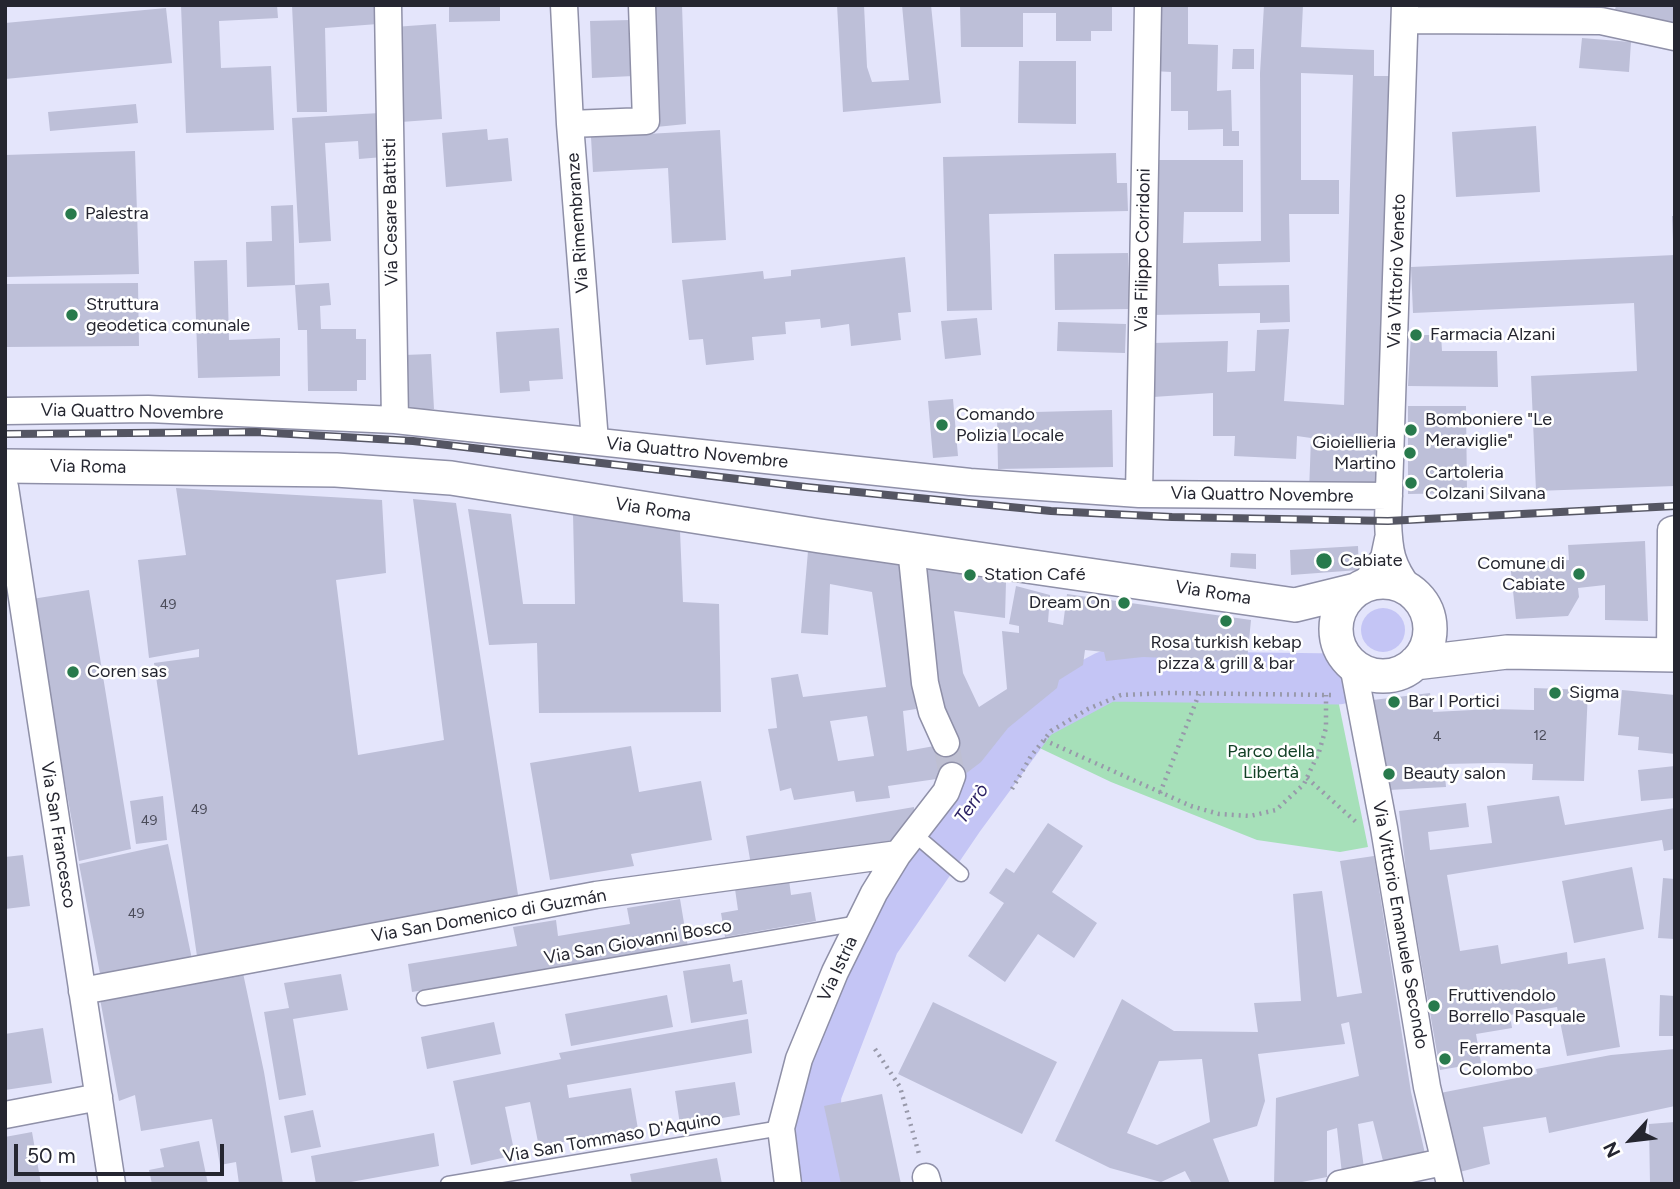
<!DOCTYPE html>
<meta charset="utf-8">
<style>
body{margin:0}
#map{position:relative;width:1680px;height:1189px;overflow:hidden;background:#e4e5fb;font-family:Figtree,sans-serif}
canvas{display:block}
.frame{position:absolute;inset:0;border:7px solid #252630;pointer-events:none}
.north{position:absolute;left:1596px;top:1105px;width:70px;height:70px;-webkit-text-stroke:5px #fff;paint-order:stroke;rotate:243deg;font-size:19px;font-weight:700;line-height:28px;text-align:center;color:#252630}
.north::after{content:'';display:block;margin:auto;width:24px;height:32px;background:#252630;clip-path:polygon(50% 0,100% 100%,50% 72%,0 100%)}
.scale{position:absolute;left:14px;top:1144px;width:210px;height:32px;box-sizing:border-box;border:4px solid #252630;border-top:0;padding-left:9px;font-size:21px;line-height:24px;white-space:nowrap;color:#252630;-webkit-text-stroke:5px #fff;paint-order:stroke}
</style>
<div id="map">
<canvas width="1680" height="1189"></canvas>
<div class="frame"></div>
<div class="north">N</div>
<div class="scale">50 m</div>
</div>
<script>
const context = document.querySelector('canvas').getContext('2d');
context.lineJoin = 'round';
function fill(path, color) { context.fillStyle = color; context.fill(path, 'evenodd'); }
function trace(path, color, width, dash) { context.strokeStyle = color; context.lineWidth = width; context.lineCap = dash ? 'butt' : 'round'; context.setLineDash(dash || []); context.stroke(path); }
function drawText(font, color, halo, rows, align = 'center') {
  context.font = font + ' Figtree,sans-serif'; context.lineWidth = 5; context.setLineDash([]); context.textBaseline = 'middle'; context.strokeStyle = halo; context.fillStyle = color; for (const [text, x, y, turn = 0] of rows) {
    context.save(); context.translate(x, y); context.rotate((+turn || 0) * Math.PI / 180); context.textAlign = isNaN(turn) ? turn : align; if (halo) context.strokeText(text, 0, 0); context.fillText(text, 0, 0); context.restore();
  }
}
fill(new Path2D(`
 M1147 681 1239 686 1335 685 1368 847 1340 852 1257 840 1111 782 1027 742C1059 707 1100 686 1147 681Z`), '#a6e0b9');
fill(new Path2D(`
 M1361 630a22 22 0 1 1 44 0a22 22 0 1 1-44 0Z`), '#c4c5f5');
trace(new Path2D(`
 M818 1184 813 1151 816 1093 874 942 959 817 1034 715 1107 676 1338 679`), '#c4c5f5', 51);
fill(new Path2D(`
 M181 5H277L278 18 219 21 221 68 271 66 274 130 186 133Z
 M292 5H378V24L325 28 327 112H297Z
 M449 5H500V21L449 22Z
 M651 5H682L686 124 656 127Z
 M837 5H864L867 67 872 82 909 80 902 5H931L941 103 843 112Z
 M960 5H1112V31H1091V41H1056V13H1023V47H961Z
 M1154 5H1188V44L1218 45 1217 91 1231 90 1232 131H1239V146H1223V129L1188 130V111H1171V72L1153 71Z
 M1264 5H1303L1301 47 1374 50V76H1390L1380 407 1375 494 1309 492 1311 438 1297 436 1296 459 1234 456 1235 436H1213V393L1153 397 1152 343 1228 341 1227 372 1255 371 1257 330 1289 329 1284 401 1344 405 1353 75 1301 73V180H1339V214H1289L1290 262 1218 264 1219 286 1289 285 1290 322 1260 323V313L1152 315V160H1243V212H1184L1183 243 1261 241 1260 73Z
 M1408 5H1548V15L1408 10Z
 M1616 5H1675V23L1615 10Z
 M166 8 172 63 5 79V23Z
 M631 20 633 76 592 78 590 21Z
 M436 24 442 119 401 122 394 27Z
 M1582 38 1631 42 1629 72 1579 68Z
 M1233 49H1254V69H1232Z
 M1019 61H1076V124L1018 123Z
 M136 104 138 123 50 131 48 112Z
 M380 113 383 157 359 159 358 141 325 143 331 241 299 243 292 118Z
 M1536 126 1540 192 1456 197 1452 132Z
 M487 129 488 140 508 138 512 181 446 187 442 133Z
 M720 130 726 240 672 243 668 168 593 172 591 137Z
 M135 151 139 274 5 277V155Z
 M1116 153 1117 183H1127L1128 211 989 214 992 310 947 311 943 157Z
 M293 205 295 285 247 287 246 242 272 241 271 206Z
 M1672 216H1675V240H1673Z
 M1128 253 1129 309 1055 310 1054 254Z
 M1675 255V486L1536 491 1531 376 1637 371 1634 303 1413 313 1411 267Z
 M905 257 911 312 898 313 901 340 851 346 849 324 821 328 820 319 785 322 786 334 752 337 754 360 706 365 703 339 689 340 682 280 763 271 764 279 791 276V270Z
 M227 260 229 340 280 338V376L198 378 194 261Z
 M138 283 139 346 5 347V284Z
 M329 283 331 305 320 306 321 329H356V339H366V380H357V391H308L307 330H298L295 285Z
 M977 318 981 355 945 359 941 321Z
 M1058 322 1126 324 1125 353 1057 351Z
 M559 328 563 379 529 381 530 391 500 393 496 332Z
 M1411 335H1441L1442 351H1497L1498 387 1408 386Z
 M431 354 434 409 407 410 404 355Z
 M953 399 958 456 933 458 928 401Z
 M1408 406H1466L1467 493 1408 494Z
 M1112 410 1113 467 998 469 997 413Z
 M176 488 382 500 386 573 336 580 358 755 444 740 413 499 456 503 519 901 198 963 154 663 199 657V649L149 658 138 560 186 555Z
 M468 509 511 514 523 604H575L573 514 680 531 683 602 719 604 721 712 539 713 537 643 489 645Z
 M1645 541 1648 621 1605 620V585L1578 588 1579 597 1568 616 1516 619 1510 563 1569 560 1568 545Z
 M1358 546 1359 570 1291 575 1290 550Z
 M808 551 900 565 916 709 903 711 907 751 956 742 931 683 919 567 1006 582 1005 618 954 611 963 673 979 707 1007 689 1002 631 1019 633V626L1009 624 1016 586 1050 595 1048 622 1063 625 1067 594 1251 620 1247 661 1143 657 1106 661 1104 652 1085 650 1083 665 1059 680 1057 688 1008 728 981 762 964 775 888 786 890 798 856 802 854 791 794 800 791 788 780 791 768 729 777 728 771 678 798 674 803 697 886 687 872 592 830 584 828 635 801 633ZM867 716 874 756 838 761 830 721Z
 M1231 553 1256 554V569L1230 567Z
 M89 590 131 849 79 861 32 599Z
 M1534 688 1588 690 1584 781 1532 780 1533 764 1494 763 1444 764 1446 787 1389 790 1373 700 1430 693 1433 712 1493 709 1534 710Z
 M1622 690 1675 695V754L1638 750 1639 737 1618 735Z
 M631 746 639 792 701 781 712 840 631 854 634 866 550 880 530 763Z
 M1675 766V798L1641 801 1638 770Z
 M163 796 167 840 136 844 130 801Z
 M1559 796 1565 825 1675 808V849L1664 851 1662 840 1447 875 1460 951 1498 945 1501 964 1567 952 1568 964 1605 958 1620 1047 1567 1056 1557 1007 1510 1015 1512 1028 1476 1034 1481 1063 1440 1070 1407 880 1399 811 1466 803 1469 827 1428 832 1430 850 1492 843 1487 806Z
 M914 807V819L895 844 751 865 746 836Z
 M1048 823 1083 846 1052 892 1097 923 1074 958 1038 934 1005 982 968 956 1004 903 989 893 1006 868 1014 873Z
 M168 844 193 964 102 984 79 864Z
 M23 855 30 906 5 909V857Z
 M1374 856 1411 1092 1426 1158 1384 1165 1373 1121 1358 1124 1364 1168 1342 1174 1337 1128 1327 1131V1177L1292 1184H1274L1276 1098 1359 1076 1349 1022 1341 1024 1345 1044 1258 1054 1265 1101 1257 1126 1213 1139 1230 1184H1192L1185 1171 1161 1182 1110 1168 1055 1141 1122 999 1174 1031 1258 1032 1254 1003 1301 1001 1293 894 1322 891 1337 997 1362 993 1340 861ZM1202 1059 1210 1122 1157 1145 1127 1133 1159 1061Z
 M1632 867 1644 929 1574 943 1562 881Z
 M1663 878 1675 879V939L1658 938Z
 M789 880 791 895 811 892 816 921 725 937 721 913 738 910 735 889Z
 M680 899 688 947 412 992 408 964 517 946 513 927 556 920 558 936 630 924 627 908Z
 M730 964 733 982 742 980 747 1014 691 1023 683 971Z
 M243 973 264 1072 283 1184H239L236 1162 220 1165 212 1119 141 1131 135 1095 119 1101 100 999Z
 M341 974 348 1010 293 1019 306 1095 279 1100 264 1012 289 1008 284 983Z
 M667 995 673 1027 571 1046 565 1014Z
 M1660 995 1675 996V1036H1659Z
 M933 1002 1057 1062 1022 1134 898 1074Z
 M748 1019 752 1053 567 1085 569 1098 631 1088 639 1135 578 1145V1139L539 1147 530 1102 505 1107 515 1155 471 1165 453 1081 561 1059 559 1053Z
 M494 1022 501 1054 427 1069 421 1037Z
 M43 1028 52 1083 5 1090V1034Z
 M1675 1049V1106L1549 1133 1546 1117 1483 1127 1490 1164 1456 1173 1435 1094 1537 1074 1536 1069 1611 1055Z
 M735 1082 740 1115 680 1125 675 1091Z
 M882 1094 901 1184H841L824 1106Z
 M313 1110 321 1147 291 1153 284 1116Z
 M1675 1122V1184H1650L1649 1124Z
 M32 1132 41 1184H8L5 1167V1137Z
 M434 1133 439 1166 340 1184H316L311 1156Z
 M199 1141 208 1184H152L149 1170 164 1167 160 1149Z
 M717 1158 722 1184H632L630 1174Z`), '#bdbfd8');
trace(new Path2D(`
 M946 743 952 776`), '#bebfd2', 26, [26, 13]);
const service = new Path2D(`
 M913 833 961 874
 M424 998 859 923
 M448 1184 781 1128`);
const minor = new Path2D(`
 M388 5 395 420
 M564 5 570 124 595 441
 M1405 5 1388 521C1389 551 1391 565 1410 590
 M1405 20 1601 21 1675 37
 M570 124 646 121 642 5
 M5 411 148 409 395 420 970 482 1139 494 1389 496
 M5 487 112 1184
 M1139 494 1148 5
 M911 548 925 683 932 712 946 743
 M1363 586 1384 558 1388 539
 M1670 654 1671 530 1675 529
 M1353 665 1384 828 1427 1087 1450 1184
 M82 991 596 895 898 854
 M5 1115 99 1097
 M926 1177 928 1184
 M788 1184 781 1128 799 1059 835 972 874 893 898 854 946 792 952 776
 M1340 1184 1443 1162`);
const tertiary = new Path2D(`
 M5 466 336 470 451 478 820 536 1295 605 1356 590
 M1336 629a47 47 0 1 1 94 0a47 47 0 1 1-94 0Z
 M1415 663 1507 652 1675 655`);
trace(service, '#8f90a8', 17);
trace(minor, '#8f90a8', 29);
trace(tertiary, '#8f90a8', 36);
trace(new Path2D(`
 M1044 740 1191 806 1219 814 1250 816 1276 810 1304 784 1319 752 1326 728V695
 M1307 778 1356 822
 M1012 789 1031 756 1051 731 1088 709 1121 695 1168 693 1332 695
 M1160 793 1199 694
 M875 1049 900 1087 919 1154`), '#9899aa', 4.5, [2, 5]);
trace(service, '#fff', 14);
trace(minor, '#fff', 26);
trace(tertiary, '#fff', 33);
const rail = new Path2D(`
 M5 434 256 432 413 441 806 487 1051 511 1172 517 1388 521 1675 506`);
trace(rail, '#555663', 8);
trace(rail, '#fff', 5, [16]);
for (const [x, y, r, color] of [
 [71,214,7,"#287a4c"],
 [72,315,7,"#287a4c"],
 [1416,335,7,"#287a4c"],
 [942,425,7,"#287a4c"],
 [1411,430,7,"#287a4c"],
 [1410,453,7,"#287a4c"],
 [1411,483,7,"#287a4c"],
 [1324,561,9,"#287a4c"],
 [1579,574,7,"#287a4c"],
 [970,575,7,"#287a4c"],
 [1124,603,7,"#287a4c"],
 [1226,621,7,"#287a4c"],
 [73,672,7,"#287a4c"],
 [1555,693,7,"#287a4c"],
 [1394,702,7,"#287a4c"],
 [1389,774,7,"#287a4c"],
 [1434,1006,7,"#287a4c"],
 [1445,1059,7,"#287a4c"]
]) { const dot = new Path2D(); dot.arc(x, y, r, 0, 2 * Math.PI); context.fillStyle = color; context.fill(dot); trace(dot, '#fff', 2.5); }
drawText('14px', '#4b4c5a', null, [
 ["49",168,605],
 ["12",1540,736],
 ["4",1437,737],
 ["49",199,810],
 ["49",149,821],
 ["49",136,914]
]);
drawText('18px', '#252630', '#fff', [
 ["Via Cesare Battisti",391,212,-91],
 ["Via Rimembranze",578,223,-94],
 ["Via Filippo Corridoni",1143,250,-89],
 ["Via Vittorio Veneto",1397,271,-88],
 ["Via Quattro Novembre",132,412,1],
 ["Via Quattro Novembre",697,453,6],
 ["Via Roma",88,467,1],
 ["Via Quattro Novembre",1262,495,1],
 ["Via Roma",653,510,9],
 ["Via Roma",1213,593,9],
 ["Via San Francesco",58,835,81],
 ["Via San Domenico di Guzmán",489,916,-10],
 ["Via Vittorio Emanuele Secondo",1400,925,80],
 ["Via San Giovanni Bosco",638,942,-10],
 ["Via Istria",838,969,-65],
 ["Via San Tommaso D'Aquino",612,1138,-10]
]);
drawText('18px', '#252630', '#fff', [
 ["Palestra",85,214],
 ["Struttura",86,305],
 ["geodetica comunale",86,326],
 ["Farmacia Alzani",1430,335],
 ["Comando",956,415],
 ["Polizia Locale",956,436],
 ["Bomboniere \"Le",1425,420],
 ["Meraviglie\"",1425,441],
 ["Gioiellieria",1396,443,"right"],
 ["Martino",1396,464,"right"],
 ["Cartoleria",1425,473],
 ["Colzani Silvana",1425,494],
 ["Cabiate",1340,561],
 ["Comune di",1565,564,"right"],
 ["Cabiate",1565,585,"right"],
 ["Station Café",984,575],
 ["Dream On",1110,603,"right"],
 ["Rosa turkish kebap",1226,643,"center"],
 ["pizza & grill & bar",1226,664,"center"],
 ["Coren sas",87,672],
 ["Sigma",1569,693],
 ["Bar I Portici",1408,702],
 ["Beauty salon",1403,774],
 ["Fruttivendolo",1448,996],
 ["Borrello Pasquale",1448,1017],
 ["Ferramenta",1459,1049],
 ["Colombo",1459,1070]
], 'left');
drawText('18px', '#124026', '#fff', [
 ["Parco della",1271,752],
 ["Libertà",1271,773]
]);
drawText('italic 19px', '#291f62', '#fff', [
 ["Terrò",972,804,-55]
]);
</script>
